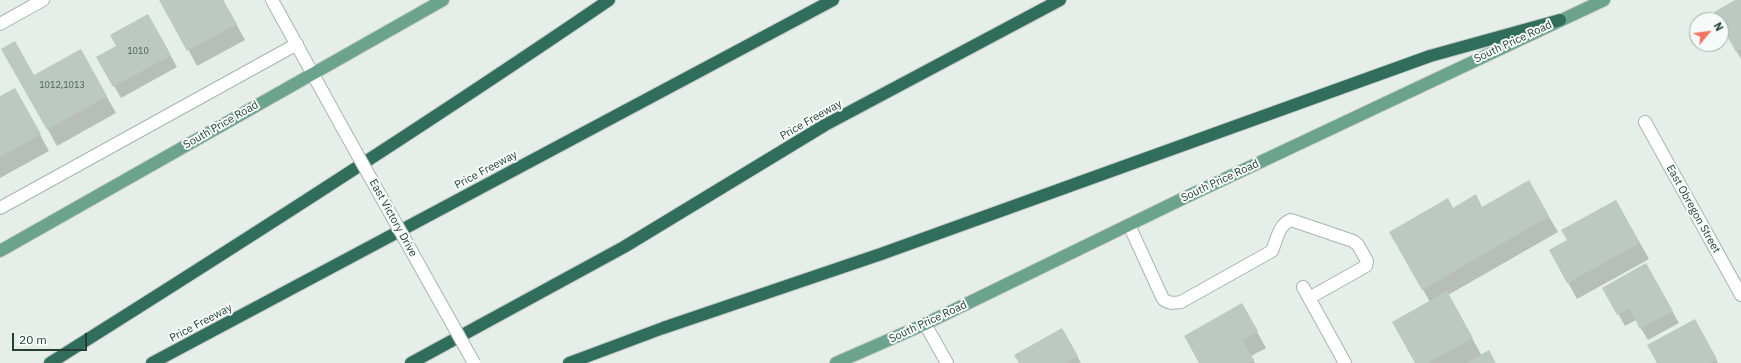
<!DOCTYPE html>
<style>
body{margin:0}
#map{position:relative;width:1741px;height:363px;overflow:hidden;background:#e5eee9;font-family:"IBM Plex Sans",sans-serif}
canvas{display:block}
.north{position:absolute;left:1689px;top:12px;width:40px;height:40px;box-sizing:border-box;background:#f6faf8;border:1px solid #a2b0aa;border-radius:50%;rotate:61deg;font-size:11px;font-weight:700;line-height:16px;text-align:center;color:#244036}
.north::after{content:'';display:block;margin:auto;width:14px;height:18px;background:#f07661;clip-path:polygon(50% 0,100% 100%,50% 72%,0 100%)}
.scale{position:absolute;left:12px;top:333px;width:75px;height:18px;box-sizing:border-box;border:2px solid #244036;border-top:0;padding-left:5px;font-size:12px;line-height:14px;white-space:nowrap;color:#244036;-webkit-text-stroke:3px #f6faf8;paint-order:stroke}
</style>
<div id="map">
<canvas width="1741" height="363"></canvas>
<div class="north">N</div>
<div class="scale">20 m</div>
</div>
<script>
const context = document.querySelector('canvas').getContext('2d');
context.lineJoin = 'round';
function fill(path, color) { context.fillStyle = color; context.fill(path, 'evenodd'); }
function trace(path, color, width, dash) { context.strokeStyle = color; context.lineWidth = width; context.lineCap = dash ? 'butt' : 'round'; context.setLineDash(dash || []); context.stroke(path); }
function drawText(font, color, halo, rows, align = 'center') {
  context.font = font + ' "IBM Plex Sans",sans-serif'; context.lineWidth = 4; context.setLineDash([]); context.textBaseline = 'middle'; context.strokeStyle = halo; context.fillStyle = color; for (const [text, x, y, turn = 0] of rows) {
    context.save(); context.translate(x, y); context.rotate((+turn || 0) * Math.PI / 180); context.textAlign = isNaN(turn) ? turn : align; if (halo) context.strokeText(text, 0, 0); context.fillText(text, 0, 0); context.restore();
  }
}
fill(new Path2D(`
 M162 0H223L245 40 197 66Z
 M1737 0H1741V59L1721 23V20H1719Z
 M148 15 177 67 121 98 98 58 117 47Z
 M3 49 34 76 80 50 116 113 57 146Z
 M0 97 24 105 49 151 0 178Z
 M1528 181 1558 232 1448 295 1482 356 1495 363H1417L1430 302 1390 232 1453 209 1482 208Z
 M1625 217 1649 259 1577 299 1550 250Z
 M1646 264 1679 323 1648 340 1636 320 1625 326 1604 288Z
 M1251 321 1266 348 1251 356 1255 363H1201Z
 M1062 329 1081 363H1020Z
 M1702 332 1718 363H1659Z`), '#0003');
fill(new Path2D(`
 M159 0H223L237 24 187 51Z
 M1735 0H1741V49L1736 52 1721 25V20H1718L1714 12Z
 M148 14 171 55 113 87 96 57 116 46 110 35Z
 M15 41 34 75 81 49 107 96 47 130 1 49Z
 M15 88 41 134 0 157V96Z
 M1529 180 1549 216 1422 290 1389 232 1448 198 1453 208 1476 194 1482 207Z
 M1616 200 1640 243 1567 283 1549 250 1567 240 1561 230Z
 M1646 263 1673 311 1640 329 1629 308 1617 315 1602 288Z
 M1447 291 1473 338 1427 363H1415L1392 322Z
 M1242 303 1258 331 1243 340 1254 360 1249 363H1199L1184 336Z
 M1695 319 1717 359 1710 363H1657L1647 345Z
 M1062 328 1078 356 1065 363H1019L1014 355Z
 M1489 350 1496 363H1466Z`), '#bbc9c2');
const minor = new Path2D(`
 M272 0 342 127
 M0 24 43 0
 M1645 122 1741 295
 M0 208 297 44
 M1129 225 1163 299C1169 304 1174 303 1181 302L1272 251C1277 239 1279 224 1291 220L1353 241 1358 245 1367 261 1366 266 1309 298
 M1303 287 1345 363
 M925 324 947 363`);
const major = new Path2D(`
 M0 251 443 0
 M836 363 925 324 1184 198 1604 0`);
const highway = new Path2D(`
 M50 363C238 245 426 125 609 0
 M152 363 833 0
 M411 363 624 247 825 125 1060 0
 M569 363 663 328 881 254 1430 56 1560 20`);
trace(minor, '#a7b6b0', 14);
trace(major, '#c2cac7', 14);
trace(highway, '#c2cac7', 14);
trace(minor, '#fff', 12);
trace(major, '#6ba38f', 12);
trace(highway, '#306d5a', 12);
const minorBridge = new Path2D(`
 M342 127 474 363`);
trace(minorBridge, '#a7b6b0', 14, []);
trace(minorBridge, '#fff', 12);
drawText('9px', '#4a6259', null, [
 ["1010",138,51],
 ["1012,1013",62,85]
]);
drawText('11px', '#244036', '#f6faf8', [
 ["South Price Road",1513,42,-25],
 ["Price Freeway",811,120,-30],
 ["South Price Road",221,125,-30],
 ["Price Freeway",486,170,-28],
 ["South Price Road",1220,181,-25],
 ["East Obregon Street",1693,209,61],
 ["East Victory Drive",393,218,61],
 ["South Price Road",928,322,-25],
 ["Price Freeway",201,323,-28]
]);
</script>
